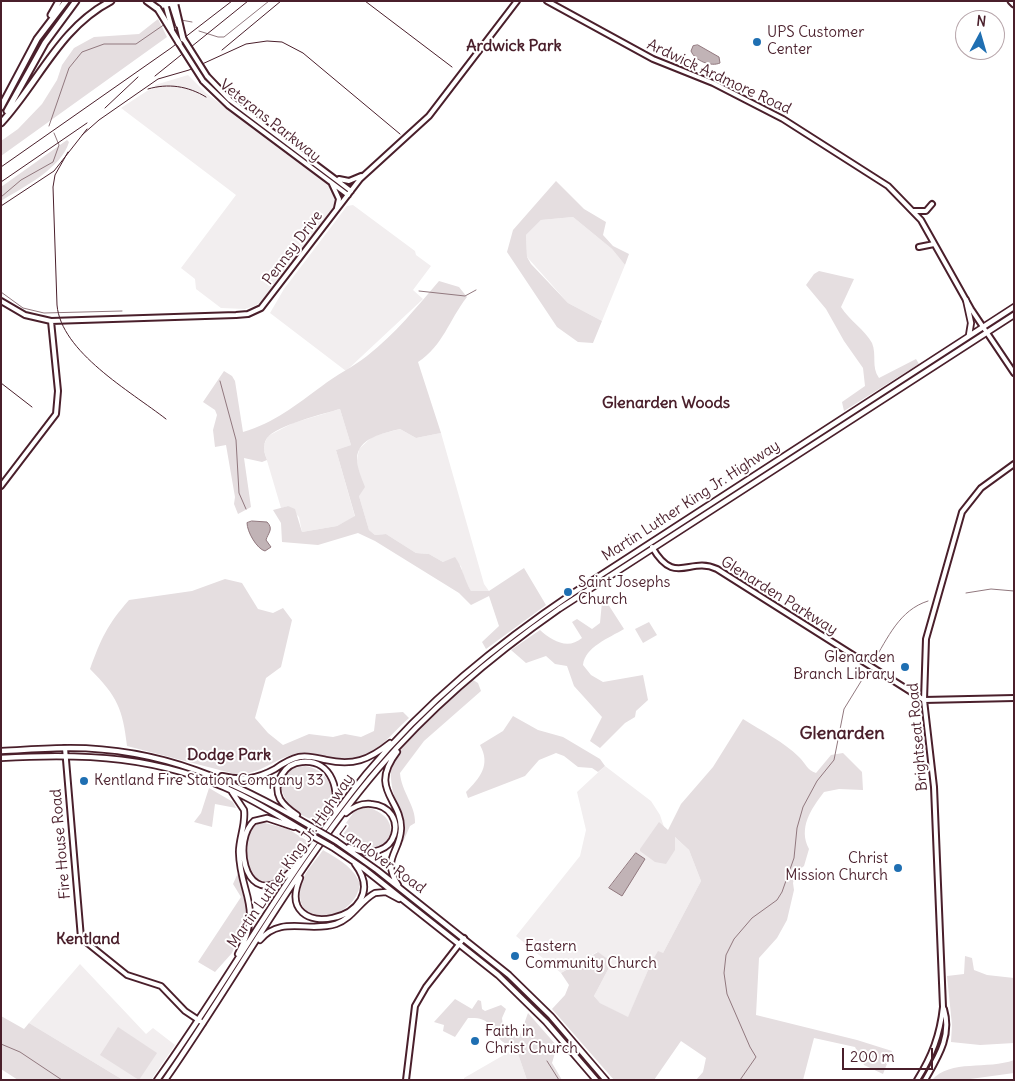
<!DOCTYPE html>
<style>
body{margin:0}
#map{position:relative;width:1015px;height:1081px;overflow:hidden;background:#fff;font-family:Delius,sans-serif}
canvas{display:block}
.frame{position:absolute;inset:0;border:2px solid #4a1f2b;pointer-events:none}
.north{position:absolute;left:955px;top:10px;width:50px;height:50px;box-sizing:border-box;background:#fff;border:1px solid #b7a5aa;border-radius:50%;rotate:6deg;font-size:14px;font-weight:700;line-height:20px;text-align:center;color:#4a1f2b}
.north::after{content:'';display:block;margin:auto;width:18px;height:22px;background:#1f6fb2;clip-path:polygon(50% 0,100% 100%,50% 72%,0 100%)}
.scale{position:absolute;left:842px;top:1048px;width:91px;height:22px;box-sizing:border-box;border:2px solid #4a1f2b;border-top:0;padding-left:6px;font-size:15px;line-height:18px;white-space:nowrap;color:#4a1f2b;-webkit-text-stroke:4px #fff;paint-order:stroke}
</style>
<div id="map">
<canvas width="1015" height="1081"></canvas>
<div class="frame"></div>
<div class="north">N</div>
<div class="scale">200 m</div>
</div>
<script>
const context = document.querySelector('canvas').getContext('2d');
context.lineJoin = 'round';
function fill(path, color) { context.fillStyle = color; context.fill(path, 'evenodd'); }
function trace(path, color, width, dash) { context.strokeStyle = color; context.lineWidth = width; context.lineCap = dash ? 'butt' : 'round'; context.setLineDash(dash || []); context.stroke(path); }
function drawText(font, color, halo, rows, align = 'center') {
  context.font = font + ' Delius,sans-serif'; context.lineWidth = 4; context.setLineDash([]); context.textBaseline = 'middle'; context.strokeStyle = halo; context.fillStyle = color; for (const [text, x, y, turn = 0] of rows) {
    context.save(); context.translate(x, y); context.rotate((+turn || 0) * Math.PI / 180); context.textAlign = isNaN(turn) ? turn : align; if (halo) context.strokeText(text, 0, 0); context.fillText(text, 0, 0); context.restore();
  }
}
fill(new Path2D(`
 M188 75 206 93 333 189 336 204 264 299 257 305 245 309 221 308 196 289 195 279 181 268 236 195 121 108 147 91 155 88V85Z
 M353 205 415 251 416 255 431 266 413 290 423 299 346 371 270 313 284 289 347 206Z
 M573 217 612 249 625 265 602 321 568 303 527 257 526 235 541 220Z
 M340 409 351 445 336 450 355 517 337 526 302 532 299 517 288 506 281 508 263 447 268 436 293 423Z
 M400 429 416 438 441 433 484 584 489 591H471L464 580 461 566 450 561 443 562 429 554 416 553 386 534 375 535 369 530 359 496 357 460 359 449 373 436Z
 M605 766 651 801 660 815 664 827 689 850 701 881 663 953 651 963 628 1018 600 1003 594 996 612 962 597 952 561 973 516 936 580 856 586 830 577 792Z
 M80 964 146 1034 153 1028 175 1045 151 1080H123L29 1023Z
 M516 1048 527 1080H464V1078Z`), '#f2eeef');
fill(new Path2D(`
 M158 19 167 37 1 156V141L18 129 42 104 57 80 62 65 74 48 94 37 139 34Z
 M67 140 69 142C61 169 23 187 1 201V187Z
 M556 181 584 209 606 222 603 235 613 246 629 254 625 265 612 249 573 217 541 220 526 235 527 257 531 264 568 303 602 321 593 343 578 342 557 327 507 252 513 230Z
 M819 271 854 279 841 307C849 320 865 330 872 343 877 355 871 367 879 378L916 359 919 364 844 411 842 402 865 386 863 368 844 341 826 309 806 285 814 274Z
 M439 281 459 287 467 297C449 320 443 346 418 362L441 433 416 438 400 429C384 433 357 438 357 459 357 468 362 479 365 487L359 496 369 530 375 535 386 534 416 553 429 554 443 562 455 557C463 568 464 580 471 591H489L524 568 546 605 486 649 482 642 499 626 489 596 471 605 459 593 375 541 358 533 318 545 282 542 281 523 273 510 288 506 295 509 302 532 337 526 355 516 336 450 351 445 340 409C326 413 275 426 267 438 262 446 264 452 267 460L262 462 244 458 251 507 238 514 234 504 235 497 226 445 215 447 213 430 217 415 215 410 203 402 224 371 232 376 235 381 243 432C274 423 296 405 322 386 336 375 353 367 367 356 394 335 417 307 439 281Z
 M225 579 242 583 258 609 273 613 283 608 292 620 281 667 266 678 255 718 268 733 283 745 309 734 333 737 345 734 361 737 374 731 376 714 403 712 409 718C389 735 372 763 342 760 329 758 313 751 300 753 278 756 265 772 239 775L127 746C123 709 117 696 90 669 101 639 107 625 129 600L192 591Z
 M606 601 624 629C609 638 585 647 583 665L591 675 603 682 643 675 648 700 636 711 635 717 625 723 600 748 590 741 602 717 574 686 567 666 555 664 546 656 526 663 511 650 540 630C552 641 568 650 582 638L572 622 577 619 592 629 600 623 602 602Z
 M649 622 657 635 643 643 635 629Z
 M473 680 478 683 481 691 424 741 400 773C401 791 416 806 415 823L410 826 403 842 402 841C406 818 392 801 391 778 390 771 393 761 396 755 409 735 454 695 473 680Z
 M513 716 538 730 563 737 600 759 605 766 598 772 592 768 578 767 564 756 556 753 539 760 525 776 468 798 466 792C480 778 491 765 480 745L503 731Z
 M743 719C762 731 784 742 799 757 806 764 807 770 816 773L831 755 843 753 862 772 863 790 839 789 824 792C811 809 798 828 809 849L804 866 796 872 793 883 794 890 787 920 777 938 759 958 756 1015 857 1040 892 1051 883 1074 864 1065 855 1047 814 1038 803 1080H696L703 1072 706 1058 681 1041 654 1080H614L552 1009 565 995 569 985 561 973 598 952 612 962 594 996 600 1003 628 1017 651 963 658 951 663 953 701 881 689 850 675 837V850L666 864 655 862 640 851V849L659 822 668 830 681 804 713 767Z
 M305 766C332 770 342 800 324 820 293 825 256 771 305 766Z
 M209 788 233 802 236 808 215 804 212 827 194 822 201 813Z
 M365 807C407 816 391 856 365 850 355 848 345 839 337 835L354 812Z
 M261 822 288 829 309 842 285 872 271 882 258 880C241 866 240 831 261 822Z
 M323 850C338 859 354 867 360 884 355 923 285 932 303 879 307 869 317 859 323 850Z
 M238 873 248 916 232 953 215 972 198 962 241 897 233 884Z
 M965 956 972 958 974 970 987 975 1014 978V1043L980 1045 951 1042 952 1025 947 976 964 974Z
 M455 999 472 1009 478 1000 481 1001 482 1009 485 1011 501 1005 506 1009 502 1018 503 1027 519 1038 528 1013 557 1046 552 1063 562 1080H527L516 1048C511 1046 502 1043 499 1038 488 1025 490 1017 468 1018L455 1037 443 1031 444 1025 434 1022Z
 M1 1016 24 1029 29 1023 123 1080H18L1 1069Z
 M118 1027 157 1053 139 1080 100 1055Z
 M1014 1060V1073L963 1080H932C950 1059 988 1070 1014 1060Z`), '#e5dee0');
const water = new Path2D(`
 M698 45 719 57 720 63C711 67 695 61 691 51L693 46Z
 M252 521 267 522C274 529 268 533 266 540L271 547 265 551C257 549 247 532 247 523Z
 M636 853 645 859 622 896 609 888Z`);
fill(water, '#c1b3b6');
trace(water, '#91787e', 1);
trace(new Path2D(`
 M181 20 192 22
 M199 31 218 37H224L269 1
 M49 126 69 68 82 52 104 44H136L165 24
 M1 197 21 180 53 162 59 145 54 133
 M419 291 465 296 476 290
 M1 292 23 308 44 313 122 311
 M220 381 236 440 239 493 246 509
 M966 593 991 589 1014 591
 M873 662C888 638 899 610 928 601
 M1 1044 20 1052 62 1080
 M547 1061 559 1080
 M740 1080 756 1057 750 1047 727 994 724 973 726 955 734 939 752 918 777 900 782 892 794 858 797 828 803 807 817 781 834 760 844 709 868 670`), '#91787e', 1);
const secondary = new Path2D(`
 M547 1 653 59 713 83 783 119 888 186 921 220 971 309 1014 373
 M207 76 230 100 351 191
 M203 81 229 106 348 195
 M339 179 349 181 361 176
 M332 184 339 199 337 208
 M913 211H926L932 204
 M919 247 934 244
 M1 301 25 315 51 321 236 315 248 314 261 308 360 179 429 116 517 1
 M1 486 56 414 58 391 51 321
 M652 547C675 587 689 556 717 569L924 700 1014 698
 M65 748 81 938 127 975 161 986 185 1011 203 1023
 M406 1080 415 1006 426 987 464 938
 M917 1080C932 1056 940 1035 943 1007L934 787 924 700 926 639 962 512 981 488 1014 464
 M925 1080C938 1057 952 1036 944 1009`);
const primary = new Path2D(`
 M966 300 971 323 969 335
 M1 751C24 750 47 748 70 748 162 748 234 781 312 827
 M397 752C368 790 402 799 401 829 400 853 381 858 398 885
 M1 758C85 753 159 756 237 793 262 805 284 819 307 833
 M222 776C242 781 257 779 275 769 282 764 290 759 299 757 308 755 317 758 326 760 353 766 369 760 390 743
 M232 792 244 810C246 824 239 838 239 852 240 896 264 906 238 954
 M346 813C353 807 361 803 371 804 411 807 400 869 349 847
 M297 815C291 811 284 806 280 799 272 783 285 763 302 762 332 759 342 793 332 815
 M294 827 267 818 254 821C233 840 244 901 278 882 287 877 294 868 301 860
 M336 841 377 870 509 975 551 1016 606 1080
 M332 847 363 868 498 975 546 1022 596 1080
 M300 878C271 946 398 921 355 864
 M260 940C281 915 309 933 336 924 353 918 360 901 375 893L386 892 399 899
 M157 1080C229 980 288 870 366 774 426 702 496 645 573 593L1014 307
 M165 1080C237 977 297 864 378 769 431 707 493 655 559 609L1014 315`);
const highway = new Path2D(`
 M147 1 158 9
 M1011 1 1014 4
 M51 15 59 1
 M1 107 37 39 66 1
 M7 111 45 43 76 1
 M1 123C39 82 59 28 111 1`);
trace(secondary, '#4a1f2b', 8);
trace(primary, '#4a1f2b', 8);
trace(highway, '#4a1f2b', 9);
trace(secondary, '#fff', 4);
trace(primary, '#fff', 4.5);
trace(highway, '#fff', 5);
trace(new Path2D(`
 M365 1 452 67
 M222 50 281 1
 M155 76 248 1
 M148 89C168 83 188 86 206 97
 M105 108 138 77
 M82 135 99 120 158 79 189 70 246 44 267 41 282 42 303 53 400 134
 M68 152 55 175 53 187 57 305C61 352 130 391 166 419
 M1 167 171 48 232 1
 M1 182 87 123
 M1 206 54 171 87 129
 M1 383 32 407`), '#4a1f2b', 1);
const secondaryBridge = new Path2D(`
 M172 6 178 25
 M166 7 172 29
 M183 38 207 76
 M178 42 203 81`);
const primaryBridge = new Path2D(`
 M312 827 336 841
 M307 833 332 847`);
const highwayBridge = new Path2D(`
 M175 5 183 39
 M158 9 179 43`);
trace(secondaryBridge, '#4a1f2b', 8, []);
trace(primaryBridge, '#4a1f2b', 8, []);
trace(highwayBridge, '#4a1f2b', 9, []);
trace(secondaryBridge, '#fff', 4);
trace(primaryBridge, '#fff', 4.5);
trace(highwayBridge, '#fff', 5);
for (const [x, y, r, color] of [
 [757,42,5,"#1f6fb2"],
 [568,592,5,"#1f6fb2"],
 [905,667,5,"#1f6fb2"],
 [84,781,5,"#1f6fb2"],
 [898,868,5,"#1f6fb2"],
 [515,956,5,"#1f6fb2"],
 [475,1041,5,"#1f6fb2"]
]) { const dot = new Path2D(); dot.arc(x, y, r, 0, 2 * Math.PI); context.fillStyle = color; context.fill(dot); trace(dot, '#fff', 2); }
drawText('15px', '#4a1f2b', '#fff', [
 ["UPS Customer",767,33],
 ["Center",767,50],
 ["Saint Josephs",578,583],
 ["Church",578,600],
 ["Glenarden",895,658,"right"],
 ["Branch Library",895,675,"right"],
 ["Kentland Fire Station Company 33",94,781],
 ["Christ",888,859,"right"],
 ["Mission Church",888,876,"right"],
 ["Eastern",525,947],
 ["Community Church",525,964],
 ["Faith in",485,1032],
 ["Christ Church",485,1049]
], 'left');
drawText('15px', '#4a1f2b', '#fff', [
 ["Ardwick Ardmore Road",719,77,25],
 ["Veterans Parkway",270,121,38],
 ["Pennsy Drive",293,248,-53],
 ["Martin Luther King Jr. Highway",691,501,-33],
 ["Glenarden Parkway",779,596,32],
 ["Brightseat Road",918,737,-95],
 ["Fire House Road",61,844,-95],
 ["Landover Road",382,860,36],
 ["Martin Luther King Jr. Highway",291,861,-55]
]);
drawText('bold 16px', '#4a1f2b', '#fff', [
 ["Ardwick Park",514,46],
 ["Glenarden Woods",666,403],
 ["Dodge Park",229,755],
 ["Kentland",88,939]
]);
drawText('bold 18px', '#4a1f2b', '#fff', [
 ["Glenarden",842,734]
]);
</script>
